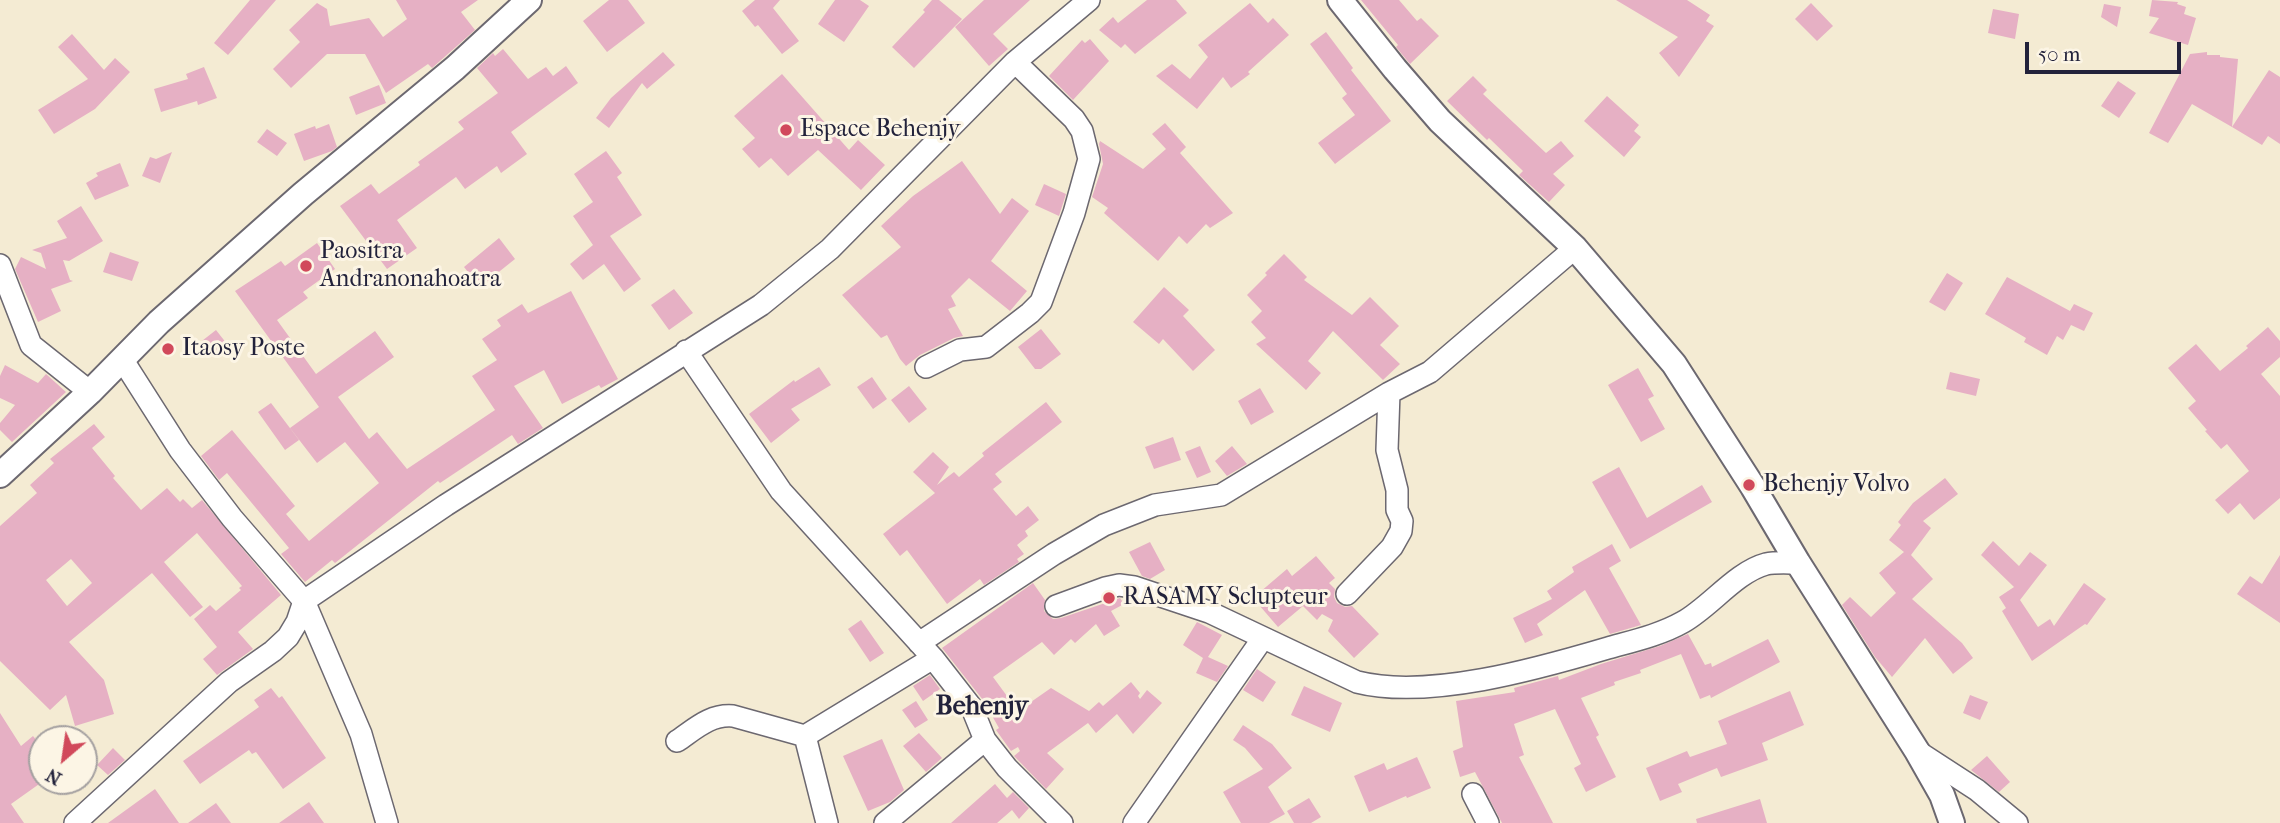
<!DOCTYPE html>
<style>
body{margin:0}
#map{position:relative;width:2280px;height:823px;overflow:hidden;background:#f4ebd3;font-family:"IM FELL French Canon",serif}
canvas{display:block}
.north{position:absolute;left:28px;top:725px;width:70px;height:70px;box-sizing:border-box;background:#fcf5e5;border:2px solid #a5a1a1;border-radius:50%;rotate:209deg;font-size:19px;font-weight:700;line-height:28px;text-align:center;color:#22223b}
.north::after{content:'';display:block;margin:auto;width:24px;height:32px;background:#d1495b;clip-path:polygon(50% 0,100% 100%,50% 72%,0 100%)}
.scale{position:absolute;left:2025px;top:42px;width:156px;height:32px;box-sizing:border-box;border:4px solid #22223b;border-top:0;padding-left:9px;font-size:21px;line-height:24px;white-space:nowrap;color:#22223b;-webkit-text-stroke:5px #fcf5e5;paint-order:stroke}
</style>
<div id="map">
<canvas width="2280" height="823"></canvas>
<div class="north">N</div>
<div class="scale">50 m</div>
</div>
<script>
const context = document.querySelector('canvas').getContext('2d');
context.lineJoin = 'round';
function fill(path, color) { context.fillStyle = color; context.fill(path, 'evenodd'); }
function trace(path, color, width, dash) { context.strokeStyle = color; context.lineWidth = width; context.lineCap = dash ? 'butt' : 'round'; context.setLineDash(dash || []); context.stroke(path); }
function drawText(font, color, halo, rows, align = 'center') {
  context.font = font + ' "IM FELL French Canon",serif'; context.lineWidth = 6; context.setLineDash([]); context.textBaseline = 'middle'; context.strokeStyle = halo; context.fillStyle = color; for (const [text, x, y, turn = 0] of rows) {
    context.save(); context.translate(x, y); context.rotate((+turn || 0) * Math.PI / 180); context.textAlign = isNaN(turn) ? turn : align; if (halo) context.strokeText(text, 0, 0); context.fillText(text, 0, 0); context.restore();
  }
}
fill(new Path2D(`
 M250 0H276L228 55 214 43Z
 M396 0H478L461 12 475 30 432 68 428 64 386 93 365 54H327L291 88 273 69 300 42 289 30 317 3 327 9 330 26 369 18 383 37 407 19Z
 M609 0H628L645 23 607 52 583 21Z
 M755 0H780L773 8 799 41 782 54 758 25 755 27 742 11Z
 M835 0H860L869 6 844 42 818 24Z
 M932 0H939L962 19 914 68 892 47 925 12 923 10Z
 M984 0H1030L993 34 1008 49 989 66 955 27Z
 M1147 0H1176L1187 13 1135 54 1125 44 1121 48 1099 30 1113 17 1118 23Z
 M1361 0H1399L1417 21 1421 18 1439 36 1410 64 1396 47 1398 45Z
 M1616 0H1687L1710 15 1706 21 1714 26 1679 77 1659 53 1678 37Z
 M2152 0 2178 2 2177 4 2186 7 2184 14 2196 18 2188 45 2149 33 2159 18 2149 16Z
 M1250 3 1268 23 1273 18 1289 35 1248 72 1250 74 1231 88 1223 77 1197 109 1156 76 1172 64 1190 79 1208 57 1198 45Z
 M1811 3 1833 26 1817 41 1795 19Z
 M2104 4 2121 7 2117 27 2101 17Z
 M1993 9 2019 14 2015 39 1988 33Z
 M1326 32 1353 68 1351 70 1391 121 1335 164 1318 143 1355 115 1342 98 1347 94 1310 44Z
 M72 34 104 70 115 58 130 72 95 109 54 134 38 110 88 79 58 47Z
 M1090 39 1109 61 1073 100 1049 76 1082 40 1085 43Z
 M503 49 528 79 546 67 553 76 566 66 578 83 511 132 527 154 501 173 497 166 465 189 456 177 397 220 417 248 387 269 340 206 371 184 379 194 420 165 418 162 464 129 458 122 498 93 477 68 493 53 495 56Z
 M663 52 675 65 647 89 642 83 609 128 596 118 611 98Z
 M2207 52V55H2220V57L2238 59 2232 127 2192 104 2168 143 2149 133 2190 54Z
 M204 67 217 98 198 105 197 101 161 112 154 89 188 79 186 74Z
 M2269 70 2280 77V144L2268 136 2262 145 2232 127Z
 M782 74 849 150 858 140 885 165 861 190 818 150 788 176 771 158 759 168 742 149 755 138 734 116Z
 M1473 76 1487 90 1483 94 1546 153 1561 141 1574 156 1553 174 1565 185 1549 202 1519 175 1523 171 1489 138 1487 140 1447 101Z
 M2118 81 2136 93 2119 118 2101 106Z
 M379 85 386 103 356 115 349 97Z
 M1607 96 1639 125 1634 131 1641 137 1624 157 1584 121Z
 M1165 123 1186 147 1180 153 1233 213 1210 228 1206 224 1187 244 1179 236 1158 261 1104 213 1108 208 1092 197 1103 164 1099 144 1100 141 1143 169 1166 149 1152 134Z
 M329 124 337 147 332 151 304 161 294 134 315 126 316 129Z
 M267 129 287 143 277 156 257 142Z
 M606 151 622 173 617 177 642 215 610 236 641 279 624 292 604 264 583 280 570 264 593 245 573 216 593 202 574 174Z
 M172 152 160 183 142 176 150 157 156 159Z
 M962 161 1000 214 1012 198 1029 211 991 261 1027 291 1010 311 969 278 951 296 956 306 948 309 963 336 954 338 920 355 906 366 900 359 887 335 881 338 842 295 901 247 881 226 913 196Z
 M120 163 129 186 95 200 86 183 98 176 96 173Z
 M1044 184 1066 194 1059 216 1035 205Z
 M81 206 103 241 69 261 63 260 70 280 73 281 51 289 61 311 38 322 15 269 21 257 46 269 41 253 32 250 67 238 57 221Z
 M499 238 515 259 480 287 464 267Z
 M317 243 335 269 303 292 308 298 277 320 316 374 375 331 394 357 338 397 369 439 377 432 407 469 495 410 472 376 497 360 482 339 501 326 497 320 522 304 528 313 571 291 618 379 601 388 599 385 562 404 544 370 514 386 543 428 518 444 512 435 440 483 438 481 335 563 332 560 305 582 281 554 289 548 227 473 219 480 201 456 232 430 295 506 286 514 309 541 379 483 345 442 317 463 290 428 319 407 235 291 281 261 285 266Z
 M110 252 139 262 132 281 103 272Z
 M1284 254 1307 277 1304 280 1352 315 1370 297 1399 326 1380 345 1400 364 1383 380 1333 331 1308 361 1321 373 1306 390 1256 344 1266 338 1251 322 1262 311 1247 295 1267 275 1265 273Z
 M1947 273 1963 283 1945 311 1929 302Z
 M2007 277 2070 311 2074 304 2093 313 2084 331 2071 325 2063 340 2057 336 2047 355 2024 342 2026 338 1985 314Z
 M1164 287 1189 310 1183 316 1215 350 1193 371 1163 339 1159 344 1133 322Z
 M674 289 693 313 669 330 651 305Z
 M2268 327 2280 341V357L2261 374 2280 396V498L2254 520 2240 503 2228 514 2215 500 2249 471 2227 444 2221 449 2205 431 2207 430 2188 408 2196 401 2168 368 2196 344 2220 371 2248 348 2246 346Z
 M1041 329 1061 354 1041 369H1035L1018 347Z
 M216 330 227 344 209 358 198 344Z
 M5 365 38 383 46 374 66 392 12 442 0 430V423L15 405 0 398V376Z
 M819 367 831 385 791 409 800 420 771 443 749 414 794 380 795 382Z
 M1638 368 1654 396 1648 399 1665 429 1641 442 1608 385Z
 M1950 372 1980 379 1976 396 1946 389Z
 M872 377 887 399 873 409 857 387Z
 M909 386 927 409 909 423 891 400Z
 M1260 388 1274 412 1251 425 1238 401Z
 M1046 402 1062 422 995 474 1002 482 993 489 1016 516 1028 506 1039 520 1025 531 1028 536 1017 545 1024 554 1017 559 1019 562 984 585 980 579 947 604 907 550 900 556 883 534 935 493 913 472 933 452 949 467 937 485 954 472 959 477 984 456 982 453Z
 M271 403 299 440 285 450 258 412Z
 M94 424 105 437 92 448 115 476 113 478 141 510 167 488 180 502 183 499 192 508 202 500 281 595 238 632 253 649 217 675 203 659 217 647 194 619 210 605 216 611 241 590 239 588 242 586 197 533 164 562 203 607 190 617 152 573 69 642 104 680 114 714 75 726 66 695 50 710 0 661V526L37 493 30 485 54 463 50 459ZM71 559 92 583 67 606 46 580Z
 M1173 437 1181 460 1154 469 1145 447Z
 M1200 446 1211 472 1197 478 1185 452Z
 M1232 446 1247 464 1227 476 1215 461Z
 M1619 467 1647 518 1702 485 1712 502 1630 549 1592 482Z
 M1945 478 1958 494 1923 521 1931 528 1911 555 1933 579 1912 599 1962 643 1973 658 1953 674 1925 638 1892 677 1875 657 1842 605 1850 597 1871 617 1896 593 1879 573 1904 552 1889 540 1901 525 1898 522 1913 503Z
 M1993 541 2019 566 2030 552 2047 565 2020 600 2038 627 2050 619 2054 626 2084 583 2106 599 2087 625 2085 624 2032 661 2002 611 2006 608 1999 597 2014 587 1981 555Z
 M1150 542 1165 570 1150 579 1142 576 1129 552Z
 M1612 544 1621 561 1609 568 1641 625 1610 634 1585 590 1537 624 1543 635 1525 643 1513 618 1552 599 1547 591 1574 572 1572 567Z
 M2280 555V623L2237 594 2250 576 2262 584Z
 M1316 556 1335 578 1329 583 1335 589 1334 597 1337 603 1345 607 1352 606 1379 634 1354 658 1328 631 1333 620 1322 614 1317 620 1303 606 1278 627 1253 598 1287 569 1292 576Z
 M1033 583 1045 600 1044 611 1053 619 1061 618 1120 598 1124 604 1111 611 1120 626 1104 636 1096 624 1075 643 1071 639 1054 655 1042 642 993 677 1018 711 1051 688 1089 711 1099 702 1103 706 1131 682 1140 693 1138 696 1140 699 1147 690 1162 703 1133 734 1117 714 1096 733 1088 723 1047 753 1064 769 1046 789 1015 757 1014 756 1020 751 1018 747 1011 751 996 730 999 728 983 700 942 648Z
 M861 620 884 653 870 662 848 629Z
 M1197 622 1222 635 1208 657 1228 666 1217 682 1196 673 1203 658 1183 645Z
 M1688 634 1705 665 1711 663 1712 667 1768 639 1780 662 1711 698 1710 695 1700 699 1681 654 1640 670 1641 673 1614 682 1615 685 1581 698 1599 735 1596 737 1616 777 1586 792 1574 768 1581 764 1555 709 1514 724 1524 755 1519 757 1553 823H1502L1475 772 1460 777 1453 751 1463 747 1456 701 1515 692 1514 688 1558 676 1559 680 1601 664 1660 646Z
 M1257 669 1276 682 1263 702 1243 690Z
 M930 675 940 689 923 701 913 686Z
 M1304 686 1342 703 1330 732 1291 715Z
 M271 688 279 698 282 696 326 758 283 789 256 752 252 754 249 750 200 784 183 761 259 707 254 700Z
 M1790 691 1804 725 1762 743 1768 760 1721 777 1717 768 1678 784 1682 792 1660 801 1646 768 1687 751 1690 757 1727 744 1718 721Z
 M1970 695 1988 702 1980 720 1963 713Z
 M916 701 928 720 915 728 902 710Z
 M0 713 21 746 33 736 42 747V782L11 804 24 823H0Z
 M1243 725 1272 744 1292 768 1268 787 1285 814 1269 823H1241L1223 792 1263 769 1245 748 1233 740Z
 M919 733 942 758 926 772 903 746Z
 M882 739 904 790 890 802 868 811 843 756Z
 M113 748 125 760 108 775 97 765Z
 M1987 756 2010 782 1999 792 1971 770Z
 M1417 757 1431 788 1407 798 1406 796 1369 812 1354 776 1384 763 1387 770Z
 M995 784 1007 798 1013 792 1029 808 1019 819 1012 810 997 823H951Z
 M155 789 179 823H108Z
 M1309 798 1321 817 1311 823H1294L1287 811Z
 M1760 799 1767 823H1697L1696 819Z
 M309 802 324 823H279Z
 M216 803 231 823H188Z`), '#e6b0c4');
const minor = new Path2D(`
 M0 265 31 345 90 392
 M686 351 781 491 933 658 972 708 985 740 1007 768 1062 823
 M122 359 180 450 232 518 304 601 361 734 387 823
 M926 367 960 350 986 347 1030 313 1041 302 1074 213 1089 159 1082 131 1074 119 1015 62
 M1347 594 1392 547 1401 531 1402 521 1397 510V490L1387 450 1389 393
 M1056 606 1105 588 1119 585 1134 587 1209 612 1357 682C1428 700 1537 669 1608 648 1633 641 1660 635 1683 622 1710 607 1736 572 1766 564 1776 562 1788 563 1798 563
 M919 643 1054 554 1104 525 1155 505 1221 495 1389 393 1430 372 1575 248
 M805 736 827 823
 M677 741C695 729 710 714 733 716L805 736 933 658
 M1917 751 1977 790 2017 823
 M1473 794 1488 823
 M75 823 229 682 273 651 288 637 297 622 304 601 446 505 761 305 830 249 1015 62 1089 0
 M885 823 985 740
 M1134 823 1263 638`);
const tertiary = new Path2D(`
 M1340 0 1395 69 1440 121 1575 248 1674 364 1753 487 1798 563 1917 751 1942 795 1952 823
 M0 475 90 392 159 322 303 194 455 68 529 0`);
trace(minor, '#6c6870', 24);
trace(tertiary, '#6c6870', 28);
trace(minor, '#fff', 21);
trace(tertiary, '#fff', 24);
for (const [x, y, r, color] of [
 [786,130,7,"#d1495b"],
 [306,266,7,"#d1495b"],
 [168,349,7,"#d1495b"],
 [1749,485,7,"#d1495b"],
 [1109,598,7,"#d1495b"]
]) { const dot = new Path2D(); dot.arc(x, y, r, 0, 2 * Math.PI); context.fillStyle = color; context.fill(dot); trace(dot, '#fcf5e5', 2.5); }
drawText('24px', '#22223b', '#fcf5e5', [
 ["Espace Behenjy",800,130],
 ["Paositra",320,252],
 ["Andranonahoatra",320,280],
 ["Itaosy Poste",182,349],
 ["Behenjy Volvo",1763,485],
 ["RASAMY Sclupteur",1123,598]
], 'left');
drawText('bold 26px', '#22223b', '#fcf5e5', [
 ["Behenjy",982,708]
]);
</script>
